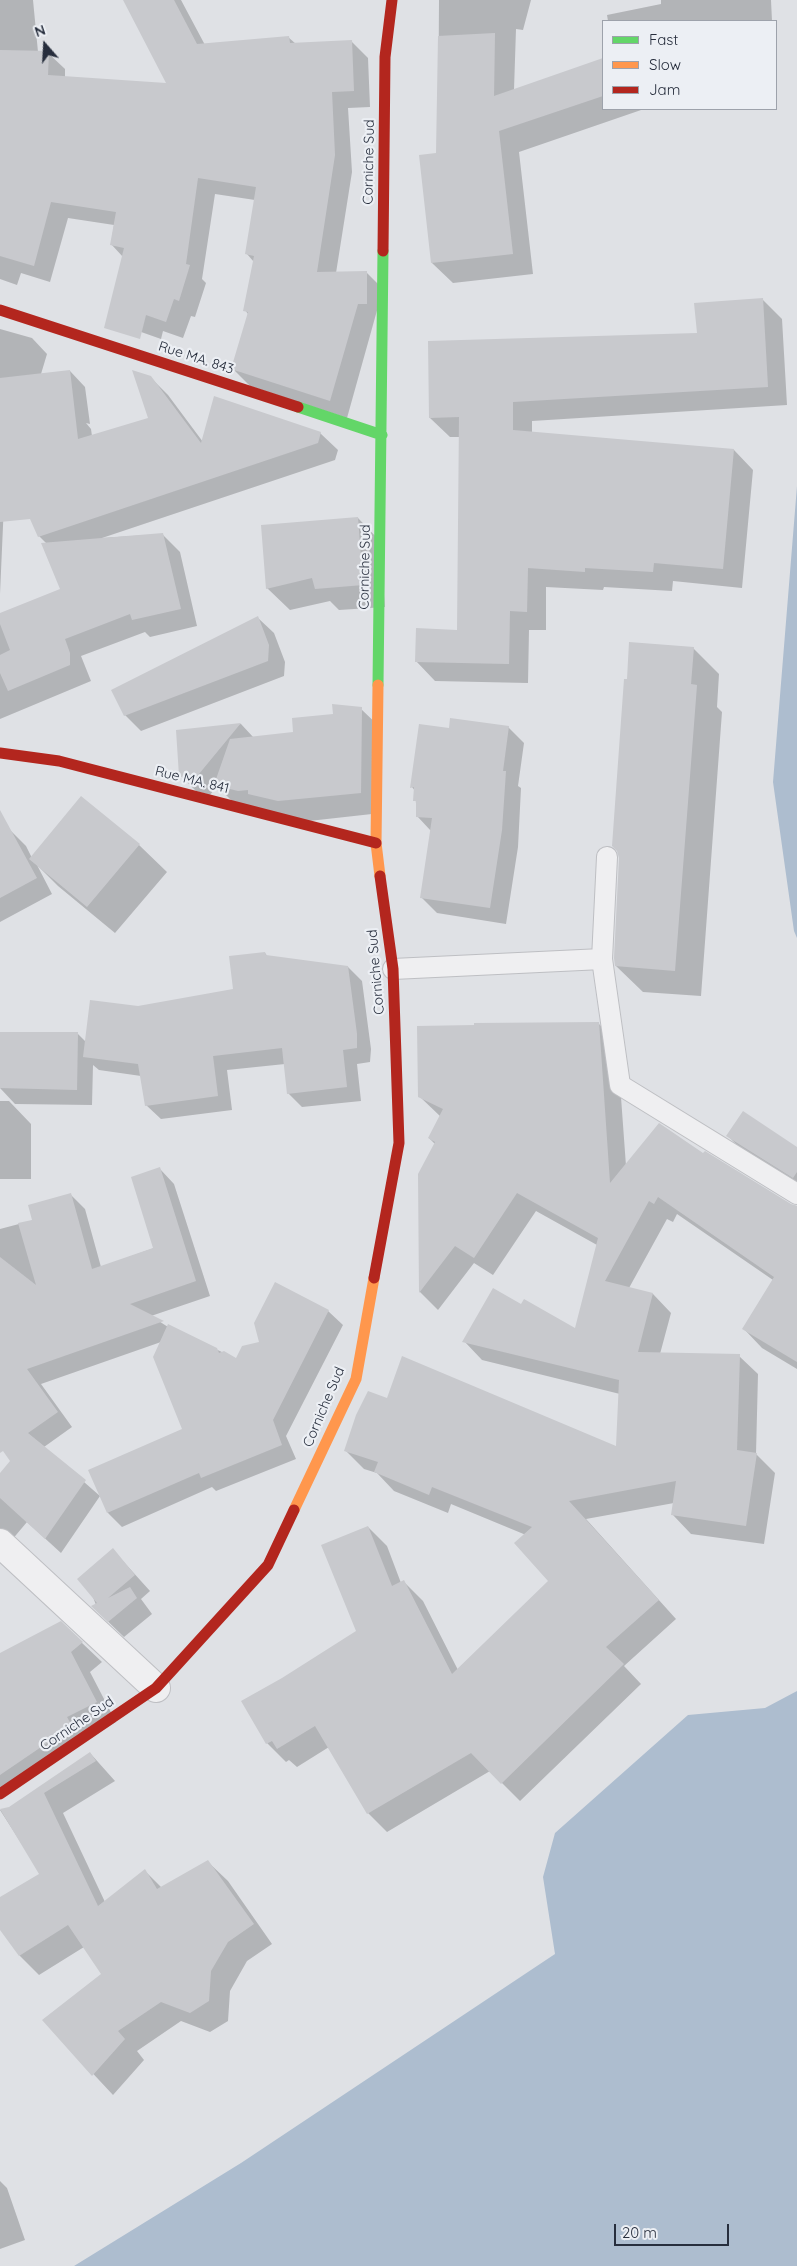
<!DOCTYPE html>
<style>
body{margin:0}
#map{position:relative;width:797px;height:2266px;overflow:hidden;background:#dfe1e5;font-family:Quicksand,sans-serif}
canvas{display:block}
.legend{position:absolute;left:602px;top:20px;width:175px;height:90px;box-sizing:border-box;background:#eceff4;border:1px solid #9da2ab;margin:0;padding:6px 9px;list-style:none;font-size:15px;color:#272e3d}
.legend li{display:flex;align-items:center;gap:10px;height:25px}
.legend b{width:25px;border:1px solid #9da2ab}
.north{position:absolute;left:20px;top:20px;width:50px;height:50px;-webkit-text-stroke:4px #eceff4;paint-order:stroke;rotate:341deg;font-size:14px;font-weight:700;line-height:20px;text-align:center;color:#272e3d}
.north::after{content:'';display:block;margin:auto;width:18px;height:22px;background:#272e3d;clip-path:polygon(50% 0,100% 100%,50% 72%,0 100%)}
.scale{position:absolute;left:614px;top:2224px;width:115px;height:22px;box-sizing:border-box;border:2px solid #272e3d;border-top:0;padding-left:6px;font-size:15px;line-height:18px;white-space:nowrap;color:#272e3d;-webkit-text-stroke:4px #eceff4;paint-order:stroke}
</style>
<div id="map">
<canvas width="797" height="2266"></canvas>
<ul class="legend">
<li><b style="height:6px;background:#63d668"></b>Fast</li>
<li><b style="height:6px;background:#ff974d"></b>Slow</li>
<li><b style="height:6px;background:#b3261e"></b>Jam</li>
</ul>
<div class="north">N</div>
<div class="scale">20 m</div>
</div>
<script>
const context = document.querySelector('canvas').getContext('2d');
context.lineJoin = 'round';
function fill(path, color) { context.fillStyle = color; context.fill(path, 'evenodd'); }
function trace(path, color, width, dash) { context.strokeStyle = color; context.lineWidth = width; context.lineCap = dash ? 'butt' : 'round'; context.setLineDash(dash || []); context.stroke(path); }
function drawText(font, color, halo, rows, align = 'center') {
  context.font = font + ' Quicksand,sans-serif'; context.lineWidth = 4.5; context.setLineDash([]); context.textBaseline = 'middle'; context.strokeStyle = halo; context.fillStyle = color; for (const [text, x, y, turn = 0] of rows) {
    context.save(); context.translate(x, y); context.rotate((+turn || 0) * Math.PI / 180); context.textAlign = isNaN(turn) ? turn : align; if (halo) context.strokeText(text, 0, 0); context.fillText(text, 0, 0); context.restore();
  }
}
fill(new Path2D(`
 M797 486V938L794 931 773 782Z
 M797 1691V2266H74L241 2163 555 1954 543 1877 555 1833 688 1715 765 1708Z`), '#adbdcf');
fill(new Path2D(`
 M0 0H33L38 52 48 53 65 69V78L168 84 125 0H181L205 45 288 37 296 44 351 41 368 58 370 107 348 108 352 172 336 273 366 272 383 289 347 418 250 386 233 369 248 314 245 310 254 262 247 254 255 200 215 194 202 279 206 283 195 317 191 316 183 338 163 331 161 339 127 327 123 257 111 244 114 225 68 218 50 282 21 273 17 285 0 279Z
 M439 0H531L523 30 516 29 514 90 603 59V109H644L519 152 533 274 453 283 432 263 438 154Z
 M661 0H771L772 21H608L607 15 661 4Z
 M762 299 782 319 787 405 532 421V433L734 450 753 470 742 588 673 581 672 591 604 587 603 590 546 587V630H529L528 683 435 681 416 661 458 631 460 437H450L430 418 698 334Z
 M0 329 32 338 47 354 41 374 70 371 85 387 90 424 86 423 91 429 92 436 150 419V377L168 395 203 442 320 433 338 450 335 460 102 538 162 534 180 552 197 626 150 637 145 632 81 656 91 681 0 719V615L62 589 47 544 39 536 6 458 0 594Z
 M358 518 380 541 385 607 339 610 330 601 290 610 267 588Z
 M258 618 274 633 285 662 284 676 141 731 125 715Z
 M693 648 719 674 717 707 722 712 701 996 643 992 616 966Z
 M361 709 382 729 381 813 300 822 236 805 217 786 210 795 196 791 180 775 178 731 241 724 254 738 294 733 334 715Z
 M508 727 524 743 518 786 521 788 518 847 506 924 437 913 421 897 431 831 417 816 415 791 412 787 450 730Z
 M81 798 139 845 167 872 115 933 58 886 37 865 52 894 0 922V835L10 830 26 846 32 858Z
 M265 953 268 957 348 967 362 981 371 1049 370 1062 357 1064 361 1101 302 1107 288 1093 285 1064 227 1070 232 1110 161 1119 146 1105 141 1076 99 1070 93 1065 92 1105 15 1104 0 1088V1033H77L86 1042 138 1007 235 990Z
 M598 1023 617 1042 626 1166 704 1155 790 1205 797 1206V1369L762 1348 744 1329 773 1280 677 1214 673 1222 667 1219 629 1288 653 1294 671 1313 660 1354 739 1356 758 1374 756 1454 775 1473 764 1544 691 1534 673 1515 674 1503 586 1519 676 1619 624 1666 641 1684 520 1801 490 1771 387 1832 368 1813 329 1747 297 1767 289 1760 286 1762 267 1743 282 1679 358 1631 368 1527 387 1546 401 1583 404 1582 423 1601 458 1670 550 1581 526 1535 451 1504 448 1513 394 1491 377 1473 364 1469 345 1450 387 1399 617 1447 620 1394 482 1360 464 1341 522 1306 576 1329 597 1245 536 1211 493 1275 474 1263 438 1310 420 1292 419 1174 435 1144 429 1138 441 1117 419 1096Z
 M0 1101H9L31 1124V1179H0Z
 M728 1136 797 1149V1185L744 1152Z
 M160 1169 174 1184 210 1296 151 1316 168 1327 237 1359 260 1343 328 1311 343 1325 286 1436 296 1459 216 1491 212 1487 122 1527 108 1513 90 1471 183 1430 161 1342 41 1384 72 1427 44 1447 100 1496 61 1553 27 1522 0 1554V1475L11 1461 0 1445V1229L34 1220 70 1194 85 1209 101 1267 154 1248Z
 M113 1550 150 1591 141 1599 152 1614 124 1637 93 1607 96 1605 84 1574Z
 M61 1623 102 1662 90 1672 116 1722 0 1795V1654Z
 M90 1753 115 1781 63 1813 105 1902 145 1871 162 1888 208 1862 228 1881 272 1944 247 1961 230 1991 228 2021 210 2032 181 2021 137 2051 144 2060 113 2095 43 2020 103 1974 84 1947 39 1975 20 1956 0 1928V1899L41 1874 0 1810 9 1808Z
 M0 2181 7 2188 25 2240 0 2249Z`), '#0003');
fill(new Path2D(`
 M123 0H174L197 44 289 36 290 43 352 40 354 91 332 92 335 155 317 272 367 271V304H358L330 401 231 369 248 312 243 311 254 256 245 254 256 187 198 178 186 264 190 265 179 301 174 299 166 322 146 315 140 339 104 328 124 248 110 245 116 212 51 202 34 266 0 256V50L49 51 48 75 166 83Z
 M495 33 494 96 603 58V96L499 131 513 254 431 263 419 155 436 153 438 36Z
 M763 298 768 387 513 402V430L734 449 723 569 654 563 653 572 585 568V572L528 568 527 612 510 611 509 664 415 662 416 628 457 630 459 417 429 418 428 341 697 333 694 303Z
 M70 370 78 439 148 418 132 370 151 376 201 443 214 396 321 432 318 443 38 537 30 519 0 522V378Z
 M358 517 363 585 315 589 312 578 266 589 261 525Z
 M163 533 181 609 132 620 130 614 65 639 70 653V665L8 691 0 673V655L10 650 0 624V613L60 589 41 543Z
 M258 616 269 645 268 661 124 716 111 690Z
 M629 642 694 647 691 684 697 685 675 971 615 966 614 958 619 858 617 851 612 846 624 679H627Z
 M332 704 362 707 361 793 278 801 248 794V790L238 791 214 785 230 739 293 732 292 718 333 714Z
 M450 718 509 726 503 771H506L502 830 490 908 420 898 432 818 416 817V801H413L414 787 410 788 419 724 449 728Z
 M241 723 194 780 179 776 176 730Z
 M81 796 140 844 87 907 29 859Z
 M0 810 37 878 0 898Z
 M265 952 266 955 348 966 357 1034V1048L343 1050 347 1087 287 1094 282 1048 213 1056 218 1096 145 1106 138 1064 83 1057 90 1000 138 1006 233 989 229 956Z
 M599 1022 610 1183 659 1123 703 1153 705 1151 791 1204 797 1206V1362L742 1329 774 1277 658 1197 654 1204 649 1201 605 1281 653 1293 638 1352 740 1354 737 1450 757 1453 746 1526 671 1515 676 1481 569 1501 659 1600 606 1647 624 1664 501 1784 471 1753 367 1814 315 1726 277 1749 272 1741 266 1744 241 1701 282 1678 356 1631 321 1545 368 1526 392 1586 404 1580 452 1674 548 1581 514 1543 532 1527 432 1487 429 1495 374 1472 378 1462 344 1451 356 1415 368 1391 387 1398 402 1356 616 1446 619 1380 462 1342 493 1288 521 1304 524 1299 575 1328 598 1238 517 1193 474 1258 455 1246 419 1293 418 1174 435 1142 428 1138 443 1109 418 1097 417 1026 474 1025V1023Z
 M0 1032H78L77 1090 0 1088Z
 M743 1111 797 1147V1172L793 1178 726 1136Z
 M160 1167 196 1281 130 1304 164 1321 27 1369 58 1412 28 1433 86 1480 45 1539 0 1498V1473L10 1461 3 1451 0 1453V1257L36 1285 18 1223 32 1220 28 1205 71 1193 92 1269 153 1248 131 1177Z
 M275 1282 329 1310 273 1420 282 1445 201 1478 199 1473 107 1513 88 1470 182 1429 153 1357 168 1324 217 1348 219 1353 224 1351 236 1358 242 1346 259 1342 254 1323Z
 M113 1548 135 1575 108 1598 130 1587 137 1598 108 1622 91 1606 97 1603 77 1579Z
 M61 1621 83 1642 71 1652 97 1702 67 1717 72 1726 0 1775V1653Z
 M90 1752 96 1761 44 1793 98 1906 145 1869 157 1889 208 1860 254 1924 228 1942 211 1971 209 2001 190 2013 161 2002 118 2031 125 2039 92 2076 42 2020 101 1974 68 1925 19 1956 0 1930V1897L39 1874 0 1809 9 1807Z`), '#c8c9cd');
const lane = new Path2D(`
 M607 857 602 959 620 1085 797 1194
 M393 969 602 959`);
const street = new Path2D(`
 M0 1543 156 1688`);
trace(lane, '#bebfc3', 22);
trace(street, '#bebfc3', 30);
trace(lane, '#efeff1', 20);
trace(street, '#efeff1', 28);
trace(new Path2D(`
 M298 407 382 435
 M378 685 383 251`), '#63d668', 11);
trace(new Path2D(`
 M378 685 376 843 380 876
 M294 1510 356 1379 374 1278`), '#ff974d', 11);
trace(new Path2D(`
 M383 251 385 57 392 0
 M0 310 298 407
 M0 753 59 761 376 843
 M374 1278 399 1143 393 969 380 876
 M0 1794 156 1688 268 1565 294 1510`), '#b3261e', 11);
drawText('14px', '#272e3d', '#eceff4', [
 ["Corniche Sud",369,162,-89],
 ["Rue MA. 843",196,358,18],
 ["Corniche Sud",365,567,-89],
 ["Rue MA. 841",192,780,14],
 ["Corniche Sud",376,972,-95],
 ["Corniche Sud",324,1407,-67],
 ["Corniche Sud",77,1724,-34]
]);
</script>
